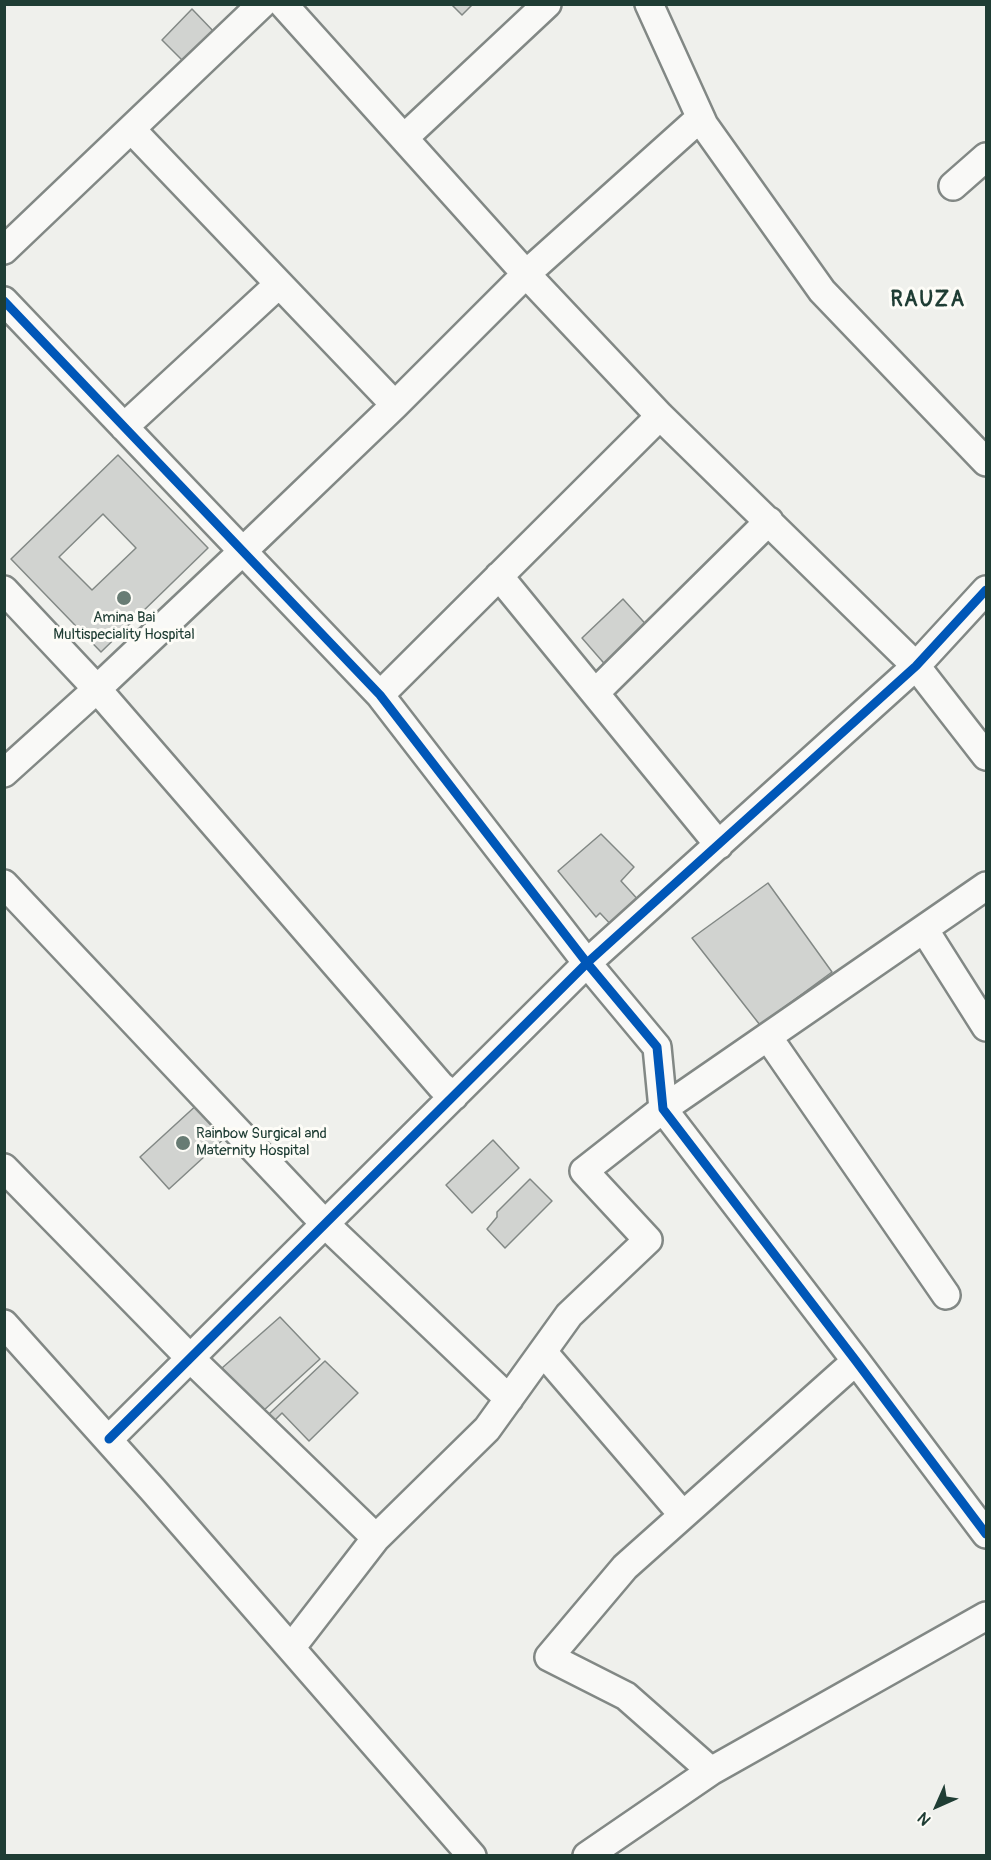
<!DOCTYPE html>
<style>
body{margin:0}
#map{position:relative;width:991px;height:1860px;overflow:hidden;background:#eff0ec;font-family:Pangolin,sans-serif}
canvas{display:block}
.frame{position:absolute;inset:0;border:6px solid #1f3d34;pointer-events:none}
.north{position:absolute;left:907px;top:1776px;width:60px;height:60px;-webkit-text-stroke:4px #fdfcf7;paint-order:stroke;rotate:225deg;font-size:16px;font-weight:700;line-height:24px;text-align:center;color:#1f3d34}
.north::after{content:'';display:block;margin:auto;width:21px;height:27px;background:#1f3d34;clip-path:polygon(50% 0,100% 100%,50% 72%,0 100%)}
</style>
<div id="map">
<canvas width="991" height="1860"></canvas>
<div class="frame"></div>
<div class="north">N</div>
</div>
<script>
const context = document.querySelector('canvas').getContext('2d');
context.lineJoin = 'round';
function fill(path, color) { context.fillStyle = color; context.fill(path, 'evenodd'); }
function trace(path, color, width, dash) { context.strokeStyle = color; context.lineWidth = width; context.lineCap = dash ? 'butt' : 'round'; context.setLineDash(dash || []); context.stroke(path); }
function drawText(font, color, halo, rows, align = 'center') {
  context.font = font + ' Pangolin,sans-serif'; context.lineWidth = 6; context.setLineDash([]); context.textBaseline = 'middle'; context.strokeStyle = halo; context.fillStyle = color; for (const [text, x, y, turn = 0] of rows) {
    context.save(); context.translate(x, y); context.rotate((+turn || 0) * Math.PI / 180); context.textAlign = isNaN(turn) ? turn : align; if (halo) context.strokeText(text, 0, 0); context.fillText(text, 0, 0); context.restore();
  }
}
const building = new Path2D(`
 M451 4H473L462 15Z
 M192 9 217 35 188 66 162 40Z
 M118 455 208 548 101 652 11 559ZM103 514 136 548 92 590 59 557Z
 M623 599 651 630 609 669 582 638Z
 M601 834 634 867 621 881 642 904 615 929 600 913 596 917 558 871Z
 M768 883 832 972 760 1025 692 938Z
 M200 1102 229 1134 169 1189 140 1157Z
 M493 1140 519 1168 472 1213 446 1185Z
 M530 1179 552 1201 505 1248 487 1229 497 1217V1212Z
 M280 1317 320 1359 263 1411 222 1368Z
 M325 1361 358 1393 309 1441 282 1413 274 1421 269 1414Z`);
fill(building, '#d1d3d0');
trace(building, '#828885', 1.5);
const minor = new Path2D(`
 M283 4 526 274 660 416 916 666 986 756
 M649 4 704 125 822 291 986 462
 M131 129 395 405
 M404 138 547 4
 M953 186 986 157
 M4 250 262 4
 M4 301 380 695 587 963 657 1047 663 1109 856 1361 986 1534
 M124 427 279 284
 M499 576 719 845
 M4 590 97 689 441 1086 454 1096
 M595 693 769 521
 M380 695 660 416
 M4 773 97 689 243 551 395 405 526 274 700 118
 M4 884 325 1224 509 1399
 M924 929 986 1027
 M768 1037 946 1295
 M4 1168 190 1358 376 1538
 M4 1324 153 1490 472 1856
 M543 1352 683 1515
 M109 1439 587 963 916 666 986 590
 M291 1648 376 1538 487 1429 569 1315 648 1240 584 1171 663 1109 986 886
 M711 1771 626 1696 549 1657 625 1567 856 1361
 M587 1856 711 1771 986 1616`);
trace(minor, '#828885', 32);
trace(minor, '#f9f9f7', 27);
trace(new Path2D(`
 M4 301 380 695 587 963 657 1047 663 1109 856 1361 986 1534
 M109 1439 587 963 916 666 986 590`), '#0057b8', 9);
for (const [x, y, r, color] of [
 [124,598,8,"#687c74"],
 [183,1143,8,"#687c74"]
]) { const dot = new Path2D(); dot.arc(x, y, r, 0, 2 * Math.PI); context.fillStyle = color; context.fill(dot); trace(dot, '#fdfcf7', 2); }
drawText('15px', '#1f3d34', '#fdfcf7', [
 ["Amina Bai",124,618],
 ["Multispeciality Hospital",124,635],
 ["Rainbow Surgical and",196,1134,"left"],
 ["Maternity Hospital",196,1151,"left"]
]);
context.letterSpacing = '1.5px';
drawText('bold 21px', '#1f3d34', '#fdfcf7', [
 ["RAUZA",928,301]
]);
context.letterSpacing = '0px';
</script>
